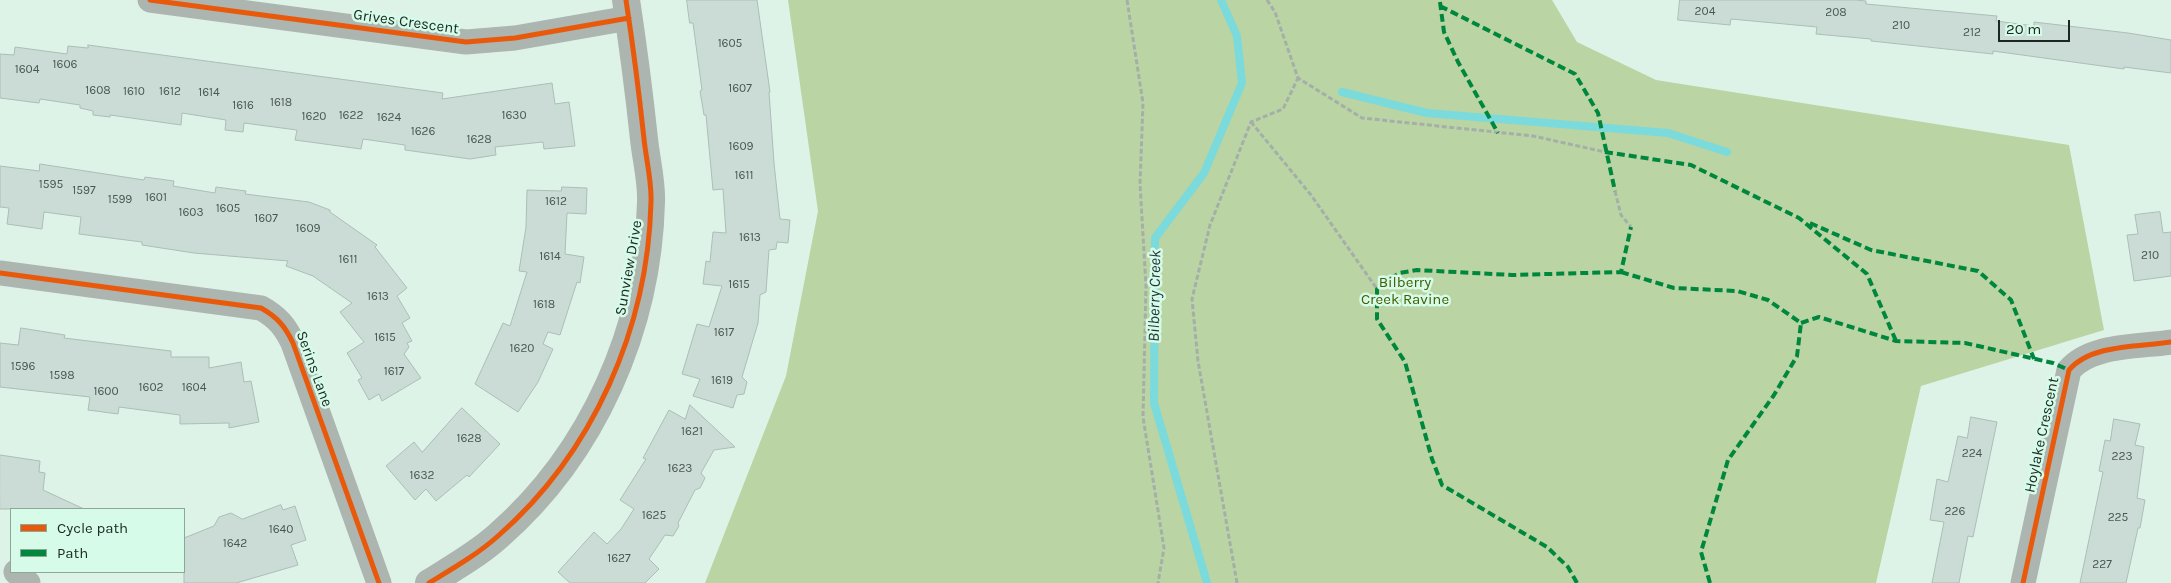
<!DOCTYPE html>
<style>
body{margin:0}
#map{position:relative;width:2171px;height:583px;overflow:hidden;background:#def3e8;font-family:Karla,sans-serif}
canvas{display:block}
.legend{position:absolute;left:10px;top:508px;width:175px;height:65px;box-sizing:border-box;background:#d6fbe8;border:1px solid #8ba798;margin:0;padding:6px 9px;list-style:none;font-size:15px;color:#1a2821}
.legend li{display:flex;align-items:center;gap:10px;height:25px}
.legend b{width:25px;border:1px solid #8ba798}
.scale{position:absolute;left:1998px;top:20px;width:72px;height:22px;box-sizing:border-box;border:2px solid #1a2821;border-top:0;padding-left:6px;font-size:15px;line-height:18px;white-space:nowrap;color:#1a2821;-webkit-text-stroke:4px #d6fbe8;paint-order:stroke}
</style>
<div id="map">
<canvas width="2171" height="583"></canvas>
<ul class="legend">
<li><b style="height:6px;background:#e8590c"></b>Cycle path</li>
<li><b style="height:6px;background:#00873e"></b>Path</li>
</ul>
<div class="scale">20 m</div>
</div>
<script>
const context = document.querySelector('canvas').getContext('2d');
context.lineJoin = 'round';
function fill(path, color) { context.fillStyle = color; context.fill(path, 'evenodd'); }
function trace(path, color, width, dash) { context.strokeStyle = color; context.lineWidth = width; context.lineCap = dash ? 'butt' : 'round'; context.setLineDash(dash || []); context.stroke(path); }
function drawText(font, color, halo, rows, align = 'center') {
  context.font = font + ' Karla,sans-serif'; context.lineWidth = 5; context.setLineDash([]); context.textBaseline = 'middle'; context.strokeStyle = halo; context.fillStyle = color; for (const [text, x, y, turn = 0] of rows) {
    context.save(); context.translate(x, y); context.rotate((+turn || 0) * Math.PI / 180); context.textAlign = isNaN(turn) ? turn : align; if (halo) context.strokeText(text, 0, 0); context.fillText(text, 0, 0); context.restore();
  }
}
fill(new Path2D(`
 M788 0H1552L1577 42 1656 80 2069 145 2104 330 1921 386 1876 583H705L786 376 818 211Z`), '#bad4a3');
trace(new Path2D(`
 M1342 92 1427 113 1668 133 1727 152
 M1207 583 1154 403 1155 238 1204 173 1242 83 1237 36 1221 0`), '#7bdadb', 8);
const building = new Path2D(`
 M687 0H757L770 92H769L774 163 780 219 790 220 788 243 777 242 776 249 769 250 766 292 760 295 758 323 742 377 747 382 744 394 737 395 733 408 693 396 700 379 682 374 697 324 709 327 722 286 703 284 706 261 710 262 713 232 726 233 723 189 713 190 706 115H704L700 91 702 90 693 23H690Z
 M1680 0H1856L1866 1V4L1997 16 1996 21 2034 26V22L2128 33 2171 40V73L2124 67V69L1993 51V54L1871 41V39L1816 34 1817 27 1731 19 1730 25 1678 20Z
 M88 45 443 93 442 99 552 83 555 104 569 102 575 146 544 149 543 142 495 147 496 155 470 159 405 150V145L363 139 361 149 295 140 297 130 244 123 243 132 225 130 226 120 182 113 181 125 110 115V117L93 115V111L80 108V105L40 99 39 103 0 98V54L14 55 15 47 67 54 68 46 88 48Z
 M40 164 144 180 145 177 174 181 173 186 215 193 216 187 246 191 245 194 309 202 330 210V212L377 245 375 247 407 288 397 296 410 318 402 323 412 341 407 343 409 347 404 354 421 378 382 401 379 394 369 400 358 380 362 378 347 353 364 342 340 312 352 303 313 276 286 266 288 261 194 253 142 245V242L79 234 81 217 44 212 42 229 7 224 9 208 0 207V166L39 171Z
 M562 187 587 188 586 214 567 213 565 254 584 257 580 283 577 282 560 335 548 332 543 344 553 349 538 382 518 412 475 384 503 323 510 326 527 272 519 271 526 227 527 190 561 191Z
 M2160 212 2163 233 2171 232V276L2134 281 2127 235 2138 234 2135 215Z
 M21 328 65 335 64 338 171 351V357H209V368L241 362 244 382 251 381 259 422 229 428V423L180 424V415L119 407 118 414 88 410 90 397 0 387V343L18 345Z
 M690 405 735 447 714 450 701 473 705 478 700 488 695 490 678 523 679 526 673 536 665 535 649 559 659 569 645 583H570L558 572 594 532 607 544 621 529 634 509 620 500 646 459 643 458 669 410 685 419Z
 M462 408 500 444 469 477 467 475 436 501 426 489 415 500 386 466 414 442 422 452Z
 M1971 417 1997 422 1973 537 1968 536 1959 583H1932L1944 522 1930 520 1937 479 1948 482 1958 436 1967 438Z
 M2114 419 2140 424 2135 445 2144 447 2137 498 2145 500 2140 528H2138L2126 583H2080L2103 472 2099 471 2105 440 2110 441Z
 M0 455 40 461 39 472 45 473 43 490 84 509H0Z
 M281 505 283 510 295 506 306 540 291 545 298 565 236 583H184V538L214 526 219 517 231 513 242 519Z`);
fill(building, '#cbdcd6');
trace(building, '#abbdb6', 1);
trace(new Path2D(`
 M1127 0 1143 103 1140 184 1146 286 1143 417 1164 548 1158 583
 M1267 0 1275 12 1298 78 1362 118 1533 136 1605 152
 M1251 122 1311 195 1377 289
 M1615 191 1621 215 1631 227
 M1237 583 1198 361 1192 299 1210 225 1251 122 1283 109 1298 78`), '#a5afa9', 3, [5, 2.5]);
trace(new Path2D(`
 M150 0 466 42 515 38 629 18
 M0 273 261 308C277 317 285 326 293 343L379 583
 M16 572 28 583
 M2023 583 2069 370C2091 344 2139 347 2171 342`), '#acb5af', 25);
trace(new Path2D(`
 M429 583C452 569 478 554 498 536 593 453 648 328 651 202 652 182 646 159 644 139 639 92 633 46 626 0`), '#acb5af', 28);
trace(new Path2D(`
 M1440 2 1444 32 1458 62 1498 133
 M1440 6 1575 74 1598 113 1615 191
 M1605 152 1691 165 1799 218 1867 274 1896 341
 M1810 223 1871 250 1978 271 2011 300 2034 359
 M1621 272 1674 288 1737 291 1768 300 1801 323
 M1801 323 1819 317 1896 341 1965 343 2053 363 2069 370
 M1577 583 1568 567 1547 547 1442 485 1432 459 1405 362 1377 319V289L1399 273 1417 270 1512 275 1621 272 1631 227
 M1710 583 1701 552 1728 460 1774 395 1797 356 1801 323`), '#00873e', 4, [8, 4]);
trace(new Path2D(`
 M150 0 466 42 515 38 629 18
 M0 273 261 308C277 317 285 326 293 343L379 583
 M429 583C452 569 478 554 498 536 593 453 648 328 651 202 652 182 646 159 644 139 639 92 633 46 626 0
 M2023 583 2069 370C2091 344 2139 347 2171 342`), '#e8590c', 5);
drawText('12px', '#485750', null, [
 ["204",1705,12],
 ["208",1836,13],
 ["210",1901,26],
 ["212",1972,33],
 ["1605",730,44],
 ["1606",65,65],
 ["1604",27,70],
 ["1607",740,89],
 ["1608",98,91],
 ["1610",134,92],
 ["1612",170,92],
 ["1614",209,93],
 ["1618",281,103],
 ["1616",243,106],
 ["1622",351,116],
 ["1630",514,116],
 ["1620",314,117],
 ["1624",389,118],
 ["1626",423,132],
 ["1628",479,140],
 ["1609",741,147],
 ["1611",744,176],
 ["1595",51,185],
 ["1597",84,191],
 ["1601",156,198],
 ["1599",120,200],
 ["1612",556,202],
 ["1605",228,209],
 ["1603",191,213],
 ["1607",266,219],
 ["1609",308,229],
 ["1613",750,238],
 ["210",2150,256],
 ["1614",550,257],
 ["1611",348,260],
 ["1615",739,285],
 ["1613",378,297],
 ["1618",544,305],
 ["1617",724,333],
 ["1615",385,338],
 ["1620",522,349],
 ["1596",23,367],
 ["1617",394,372],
 ["1598",62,376],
 ["1619",722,381],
 ["1602",151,388],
 ["1604",194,388],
 ["1600",106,392],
 ["1621",692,432],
 ["1628",469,439],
 ["224",1972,454],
 ["223",2122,457],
 ["1623",680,469],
 ["1632",422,476],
 ["226",1955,512],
 ["1625",654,516],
 ["225",2118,518],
 ["1640",281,530],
 ["1642",235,544],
 ["1627",619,559],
 ["227",2102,565]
]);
drawText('15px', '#1a2821', '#d6fbe8', [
 ["Grives Crescent",406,22,8],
 ["Sunview Drive",629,268,-80],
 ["Serins Lane",314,369,70],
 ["Hoylake Crescent",2042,435,-78]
]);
drawText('15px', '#435d00', '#d6fbe8', [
 ["Bilberry",1405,283],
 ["Creek Ravine",1405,300]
]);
drawText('italic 16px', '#1d3335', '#d6fbe8', [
 ["Bilberry Creek",1155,296,-89]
]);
</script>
